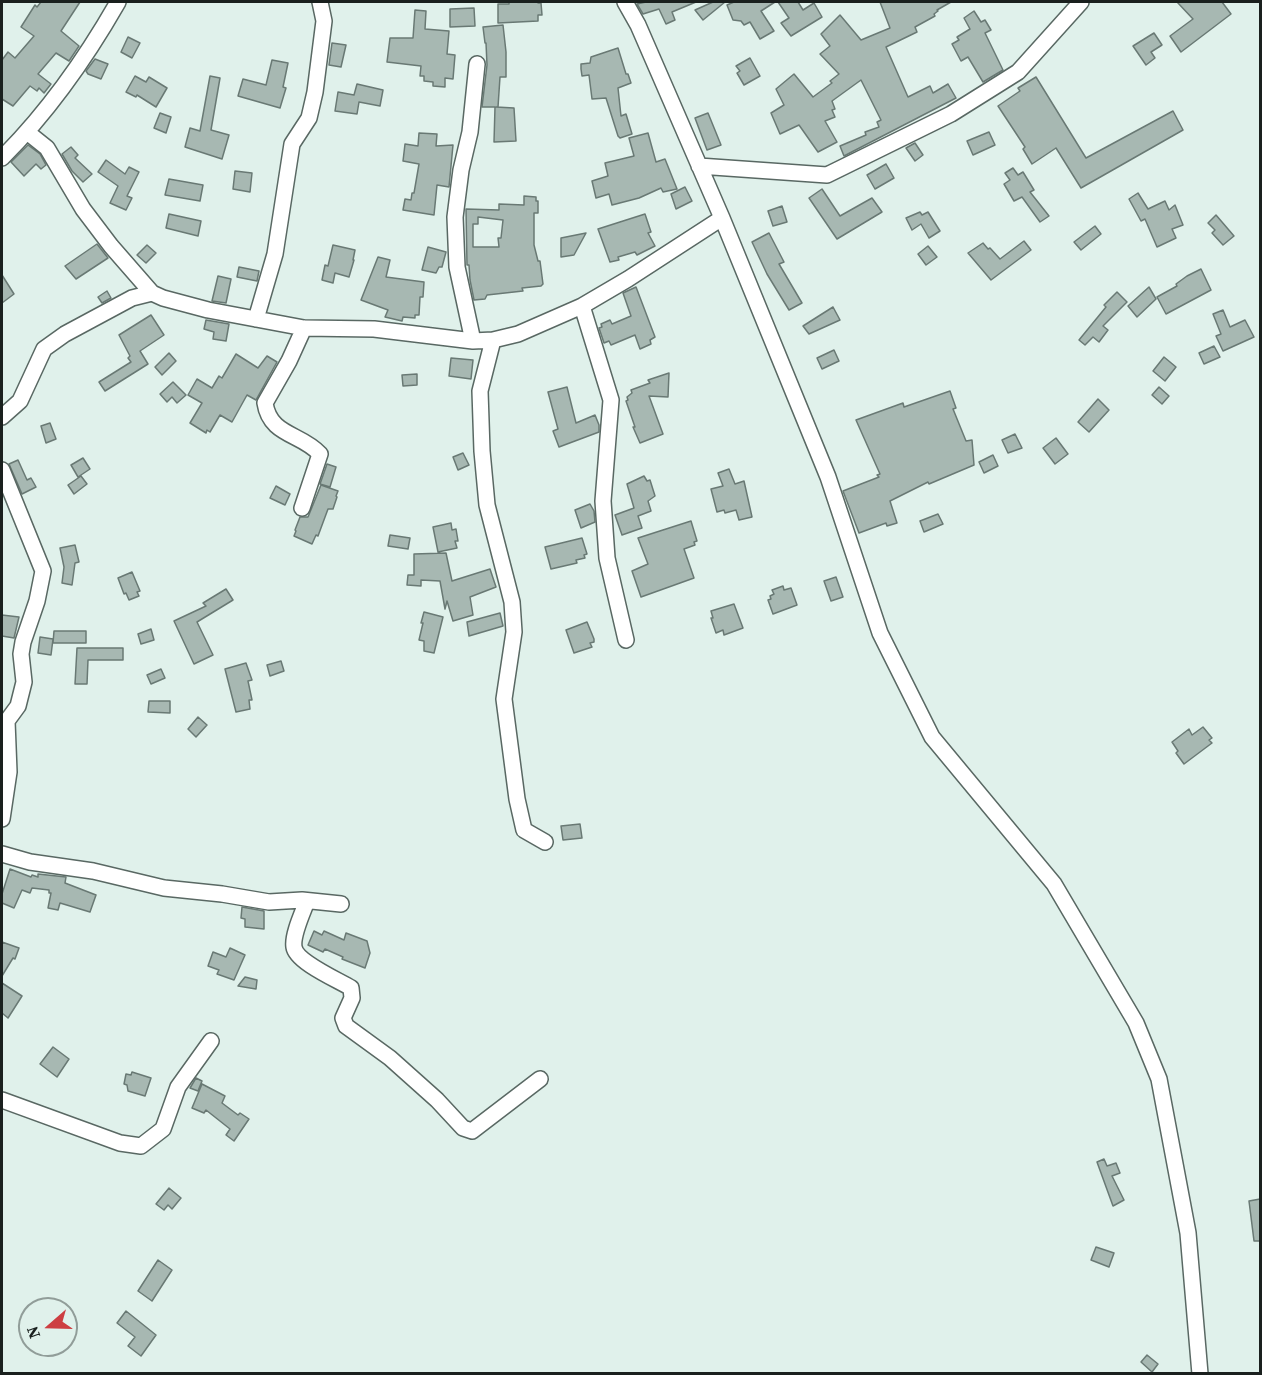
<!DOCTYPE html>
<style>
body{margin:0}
#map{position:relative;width:1262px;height:1375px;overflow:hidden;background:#e0f1eb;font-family:"Source Serif 4",serif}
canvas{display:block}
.frame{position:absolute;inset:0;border:3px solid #1a201e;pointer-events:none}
.north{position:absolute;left:18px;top:1297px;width:60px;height:60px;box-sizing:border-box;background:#e0f1eb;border:2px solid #919d99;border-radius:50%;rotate:250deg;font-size:16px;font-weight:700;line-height:24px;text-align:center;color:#1a201e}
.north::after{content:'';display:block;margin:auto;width:21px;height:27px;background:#cd3e41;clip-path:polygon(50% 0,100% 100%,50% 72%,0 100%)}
</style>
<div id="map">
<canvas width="1262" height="1375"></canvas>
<div class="frame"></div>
<div class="north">N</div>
</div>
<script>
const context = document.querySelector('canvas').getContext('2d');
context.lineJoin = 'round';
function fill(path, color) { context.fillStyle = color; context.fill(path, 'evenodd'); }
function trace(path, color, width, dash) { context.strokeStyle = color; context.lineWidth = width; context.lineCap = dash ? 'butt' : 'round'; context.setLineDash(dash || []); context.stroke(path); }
const building = new Path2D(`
 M41 2H80L61 31 79 46 69 61 56 53 38 74 51 84 44 93 39 88 37 91 30 86 13 106 2 99V60L8 52 15 58 34 36 21 27 35 5 37 7Z
 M509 2H538V3H541L542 15H538V21L498 23V4H509Z
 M646 2H696L672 12 675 20 666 24 659 9 643 14 637 4Z
 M713 2H725L703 20 695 10Z
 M734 2H775L761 11 774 31 760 39 750 22 744 25 741 21 733 20 727 5Z
 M778 2H798L803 10 814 3 822 17 791 36 781 23 789 18Z
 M880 2H951L937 10 938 11 934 14 935 16 915 27 917 32 886 47 908 97 930 86 933 93 948 84 956 98 844 156 840 146 866 135 865 132 879 127 877 122 881 120 861 80 832 101 835 109 832 110 835 117 825 121 837 142 818 152 799 125 780 134 771 113 784 105 776 89 794 74 813 97 832 83 830 81 839 74 820 54 830 46 821 34 840 15 861 40 890 28Z
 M1177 2H1222L1231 14 1181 52 1170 36 1193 19Z
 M474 8 475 26 450 27V9Z
 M415 10 426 11 425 29 449 31 447 54 455 55 453 79 445 78V87L433 86V82L424 81V76H420L421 66 387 62 390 38H413Z
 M974 11 981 22 985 20 991 30 985 33 1003 70 983 82 968 57 961 61 952 44 959 40 957 37 970 29 964 18Z
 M503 25 506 52V77H500L498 107H496L514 108 516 141 494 142 495 107H482L487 65 486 43H485L483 27Z
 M1154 33 1162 45 1151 52 1155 58 1146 65 1133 46Z
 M128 37 140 43 132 58 121 52Z
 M332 43 346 45 341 67 329 65Z
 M618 48 626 74H628L631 83 618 88 621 116 626 114 632 134 620 138 618 136 606 98 592 99 589 75 582 76 581 69V64L590 63 591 57Z
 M750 58 760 76 744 85 737 73 740 71 736 66Z
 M95 59 108 64 101 79 88 74 86 71Z
 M272 60 288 63 283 87 286 88 280 108 238 96 243 79 266 85Z
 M135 76 146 82 149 77 167 88 156 107 137 95 136 97 126 92Z
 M210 76 220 78 211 130 229 135 222 159 185 147 190 128 200 131Z
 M1036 77 1086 158 1173 111 1183 130 1081 188 1056 148 1032 164 1023 149 1025 147 998 106 1020 91 1018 88Z
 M357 84 383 90 380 106 359 102 357 114 335 111 338 92 354 95Z
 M160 113 171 117 166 133 154 128Z
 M708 113 721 145 707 150 695 118Z
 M989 132 995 145 973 155 967 141Z
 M419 133 437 134 436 146 453 145 449 187 437 185 434 215 403 210 405 199 411 200 412 193H414L419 164 403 161 405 144 418 146Z
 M648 133 656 162 665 159 677 189 663 192 661 188 639 198 612 205 609 194 596 198 592 181 608 176 605 163 634 156 629 138Z
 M915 143 923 155 915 161 906 148Z
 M28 145 40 154 46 165 41 169 36 164 24 176 11 162Z
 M71 147 78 155 75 158 92 174 83 182 72 171 62 154Z
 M106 160 125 174 129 167 139 172 127 196 132 198 126 210 110 203 118 186 98 172Z
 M886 164 894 178 875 189 867 175Z
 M1013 168 1018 175 1023 172 1034 190 1030 192 1049 216 1040 222 1022 197 1014 201 1004 184 1010 180 1005 173Z
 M235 171 252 173 250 192 233 189Z
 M169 179 203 185 200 201 165 195Z
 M685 187 692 201 676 209 671 194Z
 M822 189 840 216 872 198 882 212 837 239 809 198Z
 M1138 193 1148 209 1165 201 1169 210 1175 205 1183 225 1172 229 1176 238 1157 247 1145 219 1141 221 1129 199Z
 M524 196 536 197V201H538V213H534V245L538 261H540L543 284 541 286 522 288 523 291 487 295 485 299 474 300 470 280 469 265H467L466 209 499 210V204L524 205ZM478 217 503 220 501 238H498L499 247H473V224H478Z
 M782 206 787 222 773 226 768 211Z
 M920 212 922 215 928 212 940 231 929 238 921 224 912 230 906 218Z
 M169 214 201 221 198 236 166 228Z
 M645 214 651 232 648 233 655 246 637 255 635 252 618 257 619 260 610 262 598 229Z
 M1216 215 1234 236 1223 245 1212 233 1215 230 1208 223Z
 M1095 226 1101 234 1081 250 1074 242Z
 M586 233 574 255 561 257V238Z
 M769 233 784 262 779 264 802 303 789 310 767 274 752 242Z
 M1024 241 1031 250 991 280 968 253 983 243 988 249 990 248 1000 259Z
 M97 244 108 258 76 279 65 266Z
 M147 245 156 253 146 263 137 255Z
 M333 245 355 250 353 260H354L349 277 335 273 333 283 322 280 325 265 328 266Z
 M928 246 937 257 926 265 918 254Z
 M428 247 446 252 442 267H439L436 273 422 270Z
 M378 257 390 260 386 277 424 282 423 297H420L419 315H415V318L403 317 402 321 385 317 388 310 361 300Z
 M239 267 259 271 257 281 237 277Z
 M1201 269 1211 290 1166 314 1157 297 1177 286 1176 284 1187 276Z
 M2 275 14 294 2 303Z
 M218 276 231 279 226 303 212 301Z
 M636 287 655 337 650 340 651 344 640 349 635 335 611 345 609 341 604 343 599 328 602 327 601 324 610 320 612 324 631 316 623 293Z
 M1149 287 1156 299 1137 317 1128 306Z
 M107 291 111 298 102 303 98 297Z
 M1117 292 1127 302 1103 326 1108 330 1099 342 1093 337 1085 345 1079 340 1106 307 1104 305Z
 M833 307 840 320 809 334 803 326Z
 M1223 310 1230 327 1245 320 1254 337 1223 351 1216 336 1221 334 1213 314Z
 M151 315 164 335 140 351 148 364 105 391 99 382 131 362 128 358 130 356 119 335Z
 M206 320 229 324 226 341 213 339 214 332 204 329Z
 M1214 346 1220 357 1204 364 1199 353Z
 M834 350 839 361 822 369 817 358Z
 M169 353 176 361 162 375 155 367Z
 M236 354 258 368 267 356 277 362 256 400 247 395 232 422 220 415 210 432 207 430 206 433 190 423 202 403 188 395 197 379 212 388 219 376 222 378Z
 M1164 357 1176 367 1165 381 1153 371Z
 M451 358 473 360 471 379 449 376Z
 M669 373 668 397 649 396 663 434 640 443 633 427H635L626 401 628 400 627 397 632 393 631 390 650 383 648 380Z
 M417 374V385L403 386 402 375Z
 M173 382 186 395 177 403 172 397 167 402 160 394Z
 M567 387 576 423 595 415 599 425V432L559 447 553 431 558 429 548 392Z
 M1159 387 1169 396 1162 404 1152 395Z
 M950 391 956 408 953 409 966 441 972 440 974 465 929 484 928 482 890 501 897 523 887 526 886 523 859 533 843 491 879 477 877 475 880 474 856 420 903 403 904 407Z
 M1098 399 1109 410 1089 432 1078 422Z
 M50 423 56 439 46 443 41 426Z
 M1015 434 1022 448 1008 453 1002 440Z
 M1056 438 1068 454 1055 464 1043 448Z
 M463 453 469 465 458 470 453 457Z
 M993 455 998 466 984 473 979 462Z
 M83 458 90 469 78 477 71 465Z
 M18 460 27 480 31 478 36 487 22 494 9 464Z
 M327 464 336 467 330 487 320 484Z
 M729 469 735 484 744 481 752 517 739 520 736 510 725 513 724 510 717 512 711 489 723 486 718 473Z
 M81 476 87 484 74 494 68 485Z
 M644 476 647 481 650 480 655 496 648 501 651 511 638 516 642 528 622 535 615 515 634 508 627 484Z
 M321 485 338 491 336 496 337 497 333 509H328L318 536 316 535 312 544 294 536 296 531 295 530 300 517H308Z
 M276 486 290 494 285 505 270 498Z
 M590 504 594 511 595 522 581 528 575 510Z
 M938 514 943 524 924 532 920 521Z
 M691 521 697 541 694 542 695 545 684 549 694 578 641 597 632 571 648 564 638 538Z
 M451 523 452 530 456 529 458 541H455L457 548 438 552 433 527Z
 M390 535 410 538 408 549 388 546Z
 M582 538 587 554 584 555 585 558 576 560 577 563 551 569 545 547Z
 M75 545 79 562 75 563 72 585 62 583 64 567 60 548Z
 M446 553 452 581 490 569 496 587 470 597 473 615 453 621 447 601 445 609 440 581 421 580V586L407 585 408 575H414V554Z
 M132 572 140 591 137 592 139 596 129 600 126 593 124 594 118 578Z
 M836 577 843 597 831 601 824 581Z
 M783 586 784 590 791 588 797 605 773 614 768 600 771 599 770 596 774 594 772 590Z
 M226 589 233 600 197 622 213 655 194 664 174 621 206 606 203 603Z
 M734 604 743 628 724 635 723 630 716 633 711 618H713L711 611Z
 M424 612 443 617 434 653 424 651V641L419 640 423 623H421Z
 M500 613 503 626 469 636 467 622Z
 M2 615 19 617 14 638 2 636Z
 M587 622 594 639V642L590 643 592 647 574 653 566 630Z
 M151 629 154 640 141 644 138 634Z
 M54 631H86V643H53Z
 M40 637 53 639 51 655 38 653Z
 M77 648H123V660H88L87 684H75Z
 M281 661 284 671 270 676 267 665Z
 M246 663 252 680 248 681 252 700H249L250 709 236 712 225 669Z
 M161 669 165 678 151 684 147 675Z
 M149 701H170V713L148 712Z
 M198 717 207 725 196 737 188 729Z
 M1203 727 1212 738 1209 740 1212 743 1184 764 1176 753 1178 751 1172 742 1189 729 1192 735Z
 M580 824 582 838 563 840 561 826Z
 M10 869 31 877 32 875 38 877V874L66 877 65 883 96 895 90 912 60 903 58 910 48 908 51 893H49V890L32 888 30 893 22 890 14 908 2 903V894Z
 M242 907 264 911V929L245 927V919L241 918Z
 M314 931 322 935 324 931 344 940 346 933 367 941 370 953 365 968 342 959 343 957 325 949 323 952 308 945Z
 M2 942 19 948 15 959 13 958 2 976Z
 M230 948 245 955 234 980 217 974 219 970 208 966 213 952 226 957Z
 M245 977 257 980 256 989 238 986Z
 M2 983 22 996 8 1018 2 1013Z
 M53 1047 69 1059 57 1077 40 1064Z
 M132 1072 151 1078 145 1096 128 1091 127 1085 124 1084 126 1074 131 1075Z
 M196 1078 202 1081 198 1091 190 1088Z
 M202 1084 225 1096 222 1103 238 1115 240 1113 249 1119 234 1141 226 1135 230 1129 206 1110 204 1113 192 1108Z
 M1104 1159 1107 1166 1116 1163 1120 1173 1112 1176 1124 1200 1113 1206 1097 1162Z
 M169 1188 181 1198 172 1209 168 1205 164 1210 156 1204Z
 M1260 1199V1241H1254L1249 1201Z
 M1096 1247 1114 1253 1109 1267 1091 1260Z
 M158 1260 172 1270 152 1301 138 1291Z
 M126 1311 156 1335 141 1356 128 1346 135 1337 117 1323Z
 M1147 1355 1158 1364 1152 1372 1141 1362Z`);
fill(building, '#a7b8b2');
trace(building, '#697974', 1.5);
const minor = new Path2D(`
 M625 2 638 25 722 218 828 477 880 633 932 737 1054 884 1136 1023 1159 1079 1188 1233 1200 1374
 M27 132 47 148 83 209 111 246 152 293
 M2 158C48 112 86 58 118 2
 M699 166 827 175 951 114 1018 72 1081 2
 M582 306 611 400 603 501 607 558 626 640
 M256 319 275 254 292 144 309 118 315 92 324 21 320 2
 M493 340 480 391 482 451 487 505 512 602 514 632 504 699 517 799 524 830 545 842
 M473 341 457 267 455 217 461 170 470 132 477 64
 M2 417 20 401 44 349 65 334 132 298 152 293 163 298 208 310 304 328 374 329 473 341 493 340 518 334 582 306 628 279 722 218
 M2 470 43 571 37 601 23 642 21 654 24 682 18 706 7 721 2 724
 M302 508 320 454C301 433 270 436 265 403L289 361 304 328
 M2 819 9 772 7 721
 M2 854 30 862 93 871 164 888 222 894 269 902 302 900 341 904
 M307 901C303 912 292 935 294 947 296 962 338 980 351 988L352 998 343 1018 346 1026 390 1058 437 1100 463 1128 472 1131 540 1079
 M2 1100 120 1143 141 1146 163 1129 178 1087 211 1041`);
trace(minor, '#596863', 18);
trace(minor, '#fff', 15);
</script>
